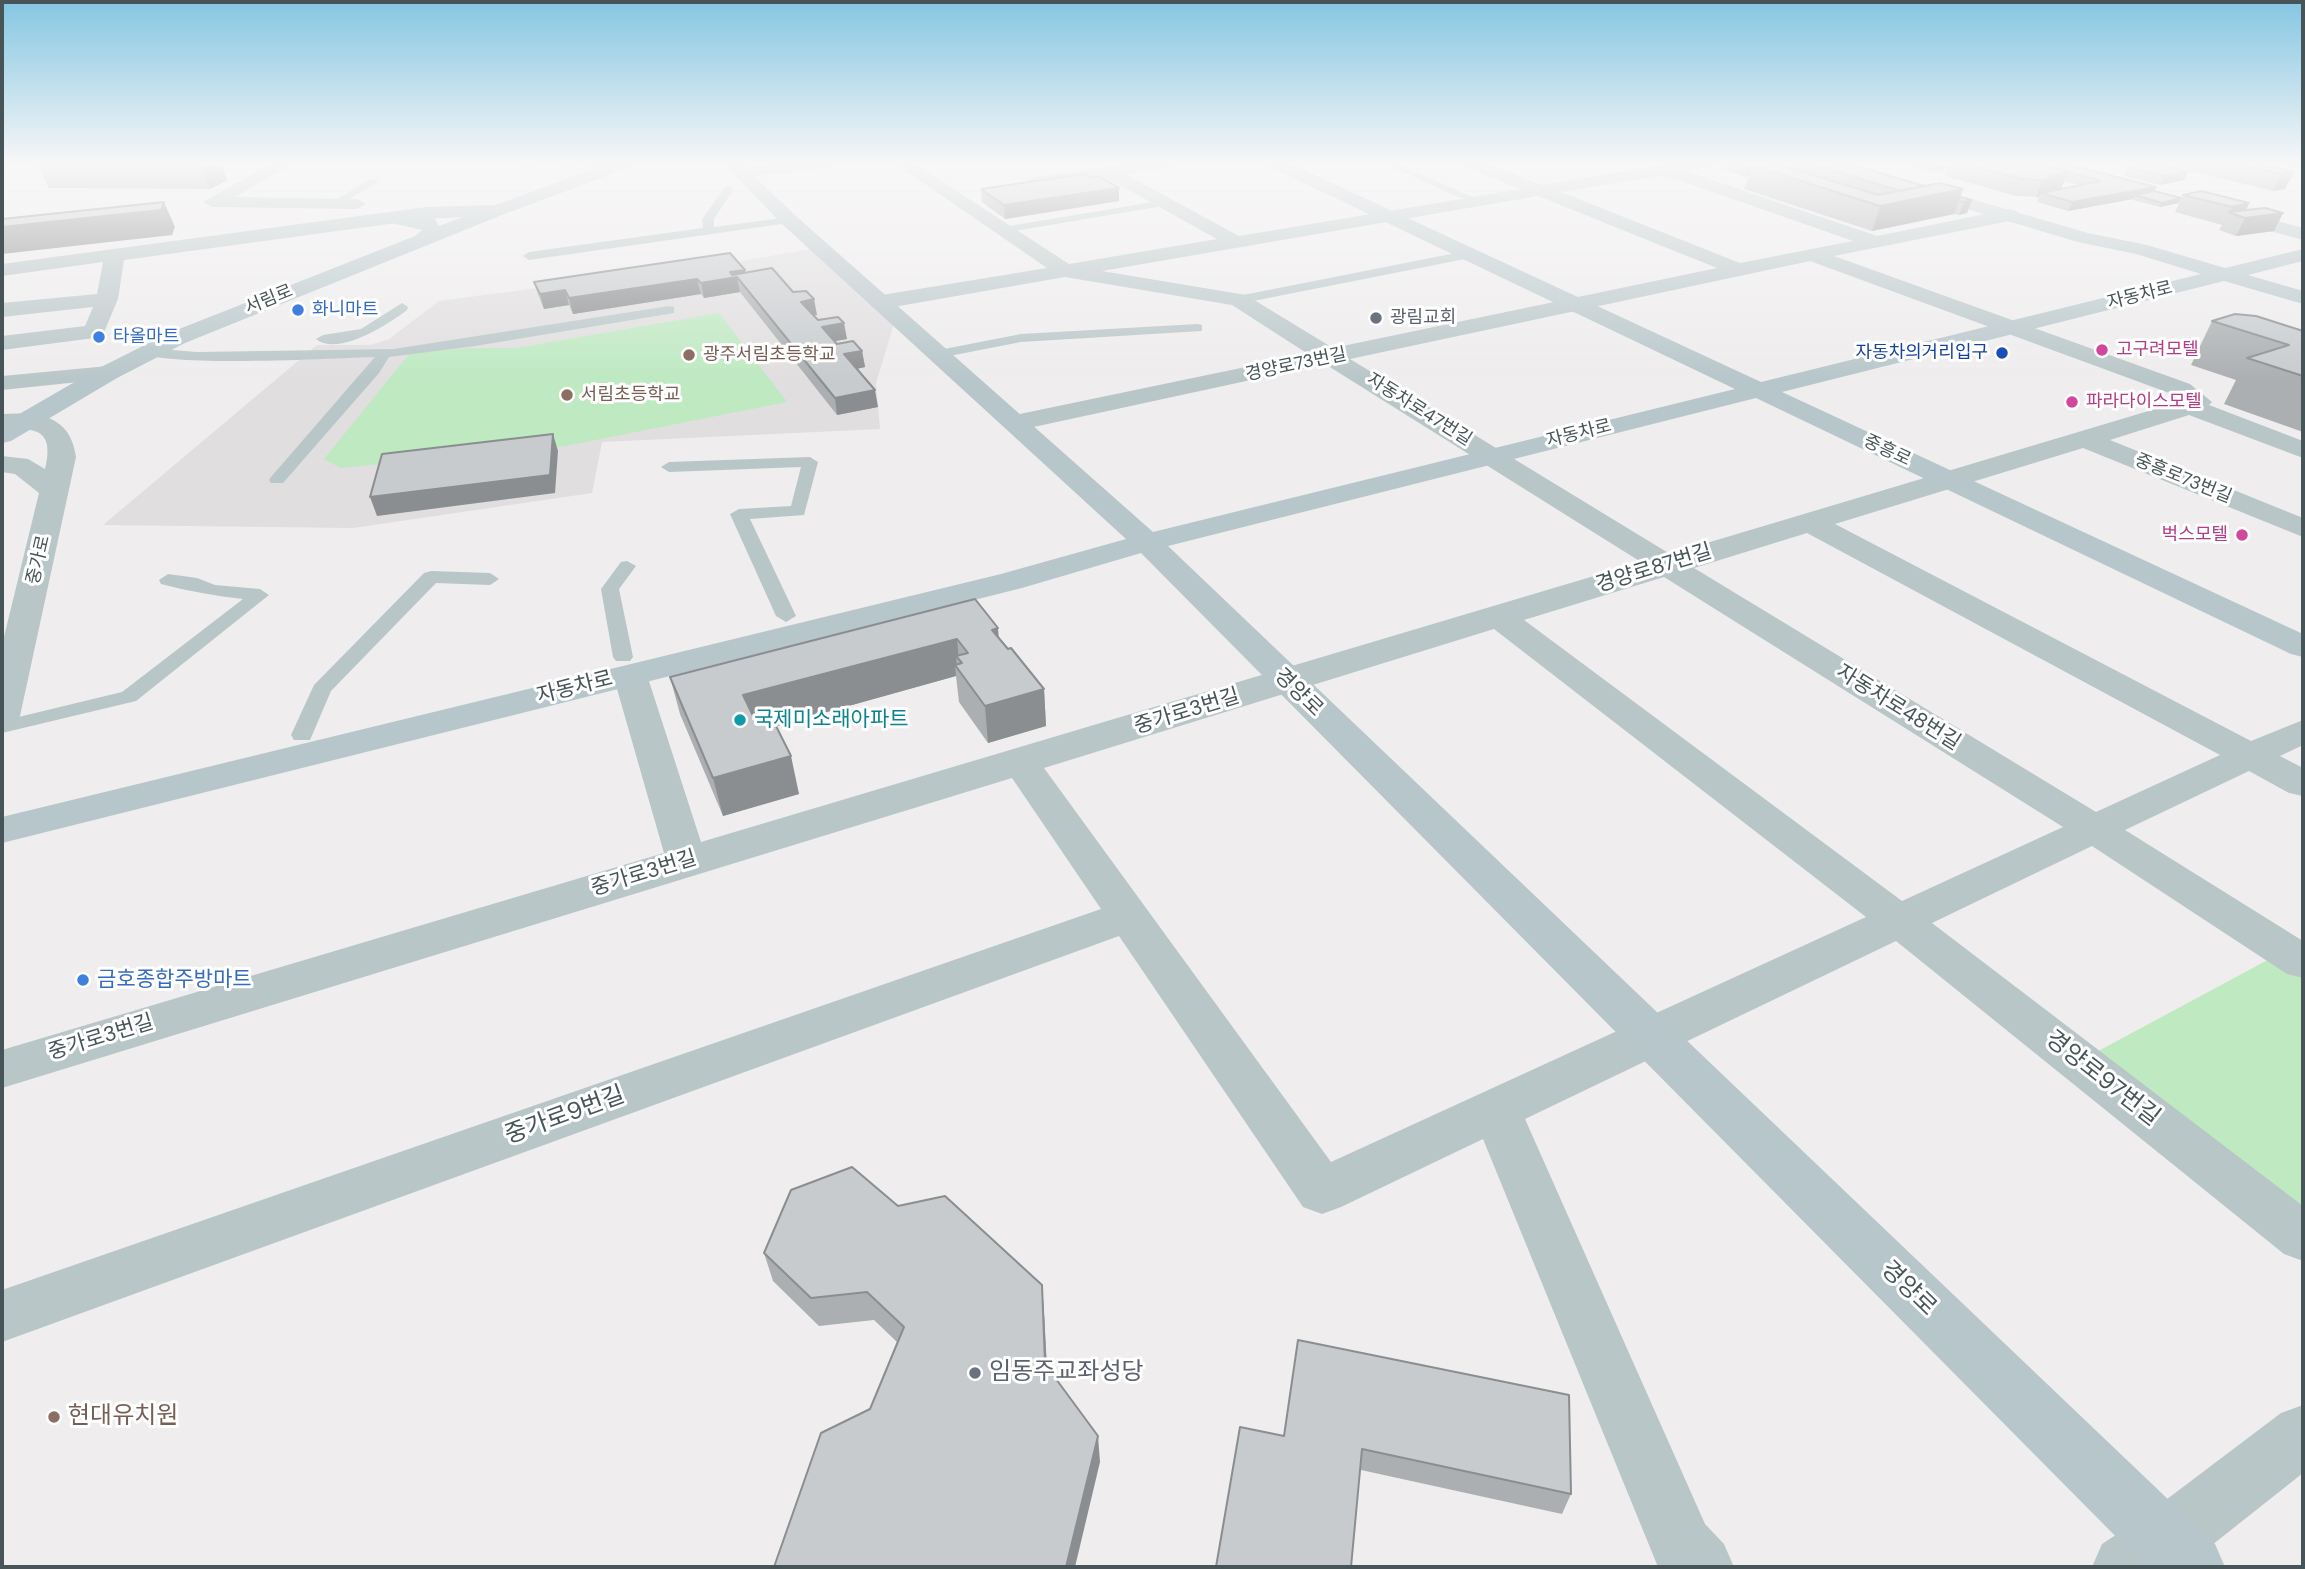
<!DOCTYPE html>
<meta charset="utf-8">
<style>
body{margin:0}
#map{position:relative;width:2305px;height:1569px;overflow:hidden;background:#efeded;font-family:"DM Sans",sans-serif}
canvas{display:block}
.frame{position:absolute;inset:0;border:4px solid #475558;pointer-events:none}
</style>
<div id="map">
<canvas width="2305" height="1569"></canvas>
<div class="frame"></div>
</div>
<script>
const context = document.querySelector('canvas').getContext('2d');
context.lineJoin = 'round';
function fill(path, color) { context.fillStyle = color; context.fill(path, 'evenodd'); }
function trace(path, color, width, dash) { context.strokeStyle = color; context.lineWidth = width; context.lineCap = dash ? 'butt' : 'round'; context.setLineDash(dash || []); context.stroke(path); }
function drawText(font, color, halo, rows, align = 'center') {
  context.font = font + ' "DM Sans","Noto Sans KR",sans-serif'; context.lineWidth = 6; context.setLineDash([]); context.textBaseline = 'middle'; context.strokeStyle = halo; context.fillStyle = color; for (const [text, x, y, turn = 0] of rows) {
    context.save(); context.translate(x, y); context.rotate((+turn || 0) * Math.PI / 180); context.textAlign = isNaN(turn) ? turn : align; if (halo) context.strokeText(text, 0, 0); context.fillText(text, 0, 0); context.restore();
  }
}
fill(new Path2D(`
 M811 249 894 324 876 383 880 429 602 442 592 493 353 528 103 525 317 345H370L389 339 439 301 736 262Z`), '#e0dedf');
fill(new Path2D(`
 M719 313 787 402 565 446 341 468 324 459 410 353 470 348H517Z
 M2277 955 2303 971V1219L2089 1056Z`), '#bee9c1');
fill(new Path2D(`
 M460 162H623L626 164 621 167 465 165Z
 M1381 162H1394L1481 201 1472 203Z
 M370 179 379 181 340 205 331 203Z
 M729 186 734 189 714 219V227L789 217 795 220 789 223 529 260 523 256 529 252 703 228 702 219 725 187Z
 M1165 200 1169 201V205L1003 233 997 230 1003 227Z
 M1471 250 1475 251V257L1238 304 1232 300 1238 296Z
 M402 303 408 307 407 310C389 324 338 357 316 339L323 335 361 329Z
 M669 306 674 307V313L475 346 389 357 379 373 283 483H271L269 480 271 477 375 357C340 358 160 368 142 352L149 348 197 352 394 349Z
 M1197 324 1202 325V331L1021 342 939 358 932 354 939 350 1021 334Z
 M810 457 818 462 804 515 750 519 796 616 786 622 776 616 730 514 739 509 791 506 801 467 669 472 661 467 669 462Z
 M627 561 636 566 619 589 633 657 630 661H616L613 657 601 589 621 562Z
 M431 571 490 573 499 579 490 585 436 583 331 691 310 740H294L291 735 314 685 424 573Z
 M168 574 197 578 215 585 260 589 269 595 136 701 2 733V721L122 692 243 599C216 596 188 591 161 584L159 580Z`), '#b9c6c8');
fill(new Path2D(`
 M275 162H295L235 197 357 199 366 204 357 209 212 207 203 202Z
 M794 162H841L833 167 741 178 732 173 741 168Z
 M893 162H912L1069 264 1217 239 1105 177 1034 187 1025 182 1034 177 1141 162H1182L1174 167 1125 174 1239 236 1520 189 1462 166 1460 162H1482L1542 185 1681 162H1717L1715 166 1686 171 1877 236 2010 209 2017 211 2019 215 2010 221 1834 256 2190 384 2212 402 2209 405 2303 441V458L2189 415 2110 440 2303 518V537L2083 448 1835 524 2251 741 2303 720V745L2280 756 2303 768V796L2289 793 2249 771 2125 830 2303 941V978L2287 974 2092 846 1932 923 2303 1206V1261L2284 1254 1896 941 1525 1119 1705 1524 1724 1544 1734 1567H1658L1483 1139 1341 1207 1322 1214 1303 1207 1119 936 2 1342V1290L1101 909 1012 778 2 1088V1050L664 853 613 675 618 668 630 665 642 668 647 675 701 842 1641 562 1325 364 1015 431 1006 428 1002 423 1006 418 1015 415 1308 354 1232 305 1065 277 882 309 874 307 871 302 874 297 882 295 1047 268ZM1664 175 1853 241 1740 263 1561 192ZM1538 196 1717 268 1333 348 1246 295 1102 271ZM1810 261 2172 394 2182 401 1670 554 1350 359ZM1807 533 2220 755 2096 812 1694 568ZM1664 577 2063 827 1902 901 1524 620ZM1494 629 1866 917 1331 1162 1044 768Z
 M2026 162H2052L2099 174 2102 178 2093 183 2028 166Z
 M2285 162H2303V169L2287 166Z
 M495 205 502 207 504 211 502 215 426 219 124 260 118 299 102 337 2 350V336L85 326 93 307 2 317V303L97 294 103 262 2 276V264L426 207Z
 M2226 207 2303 228V240L2219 217 2217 213Z
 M108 366 117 368 120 373 117 378 2 390V376Z
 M34 413C60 420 72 430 76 457L20 716 15 724 2 727V645L39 493 15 474 2 472V456L28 459 45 469C55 429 35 427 2 430V414Z
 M2303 1405V1473L2188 1564 2183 1567H2092L2102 1544 2142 1518 2281 1413Z`), '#b9c6c8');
fill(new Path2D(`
 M612 162H635L633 166 502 215 185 343 117 378 11 441 2 443V424L99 368 169 333 415 236 422 230 387 222 385 218 387 214C401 211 421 215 435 219L439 226Z
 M722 162H739L796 216 1153 532 1735 389 1268 166 1266 162H1287L1761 382 2201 274 2136 254 2078 242 1822 166 1820 162H1845L2088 233 2147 245 2225 268 2303 249V261L2248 275 2303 291V304L2224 281 1782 392 2303 634V657L2291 654 1756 398 1168 546 2215 1544 2225 1567H2146L1141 553 1022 588 2 843V817L1001 574 1126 539 782 224Z`), '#b7c6ca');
fill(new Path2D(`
 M220 162 227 180 210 189 49 188 38 165Z
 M1727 162H1843L1924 186 1963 189 1960 197 1972 200 1967 213 1959 215 1954 214 1872 231 1744 189 1748 176 1745 177 1725 170Z
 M1896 162H2032L2156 187 2154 191 2179 203 2160 207 2133 200V199L2068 211 2037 202 2039 197 2016 196 1945 176 1947 169 1933 172ZM2064 181 2080 185 2061 189Z
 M2155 162H2251L2294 172 2285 189 2273 191Z
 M2127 167 2184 180 2160 185 2124 176Z
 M981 189 1119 201 1005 219 982 202Z
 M2183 195 2249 203 2246 210 2283 213 2274 231 2236 236 2219 230 2222 225 2175 212Z
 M745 273 793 292 817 315H813L818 320 847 339 835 341 837 344 862 351 865 367 857 369 878 407 837 415 740 292 704 298 701 294 573 314 569 305 544 309 539 297 534 282Z
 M2212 321 2303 331V432L2224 404 2236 380 2191 365Z
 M975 599 998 637 1044 689 1046 726 988 743 959 702 956 676 776 726 799 794 723 816 680 714 670 677Z
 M898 1206 1042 1285 1044 1313 1047 1366 1100 1462 870 1409 897 1342 874 1320 819 1326 773 1281 764 1253Z
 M1298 1340 1571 1494 1562 1514 1361 1470 1284 1436Z`), '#abafb1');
fill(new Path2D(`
 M208 162H220L227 180 210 189 201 165Z
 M1749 162H1787L1785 169 1751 165 1748 176 1745 177Z
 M1936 162H1949L1947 169 1933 172Z
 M2068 172 2061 189 2041 193 2039 197 2036 198 2042 180 2043 174Z
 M2188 172 2184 180 2160 185 2164 176Z
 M2294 172 2285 189 2273 191 2281 174Z
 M2156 187 2152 196 2135 195 2133 199 2068 211 2072 202Z
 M1119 188V201L1005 219 1004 205Z
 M1963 189 1954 214 1872 231 1880 206Z
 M2181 198 2179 203 2160 207 2162 203Z
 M1972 200 1967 213 1959 215 1964 202Z
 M164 202 175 227 172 235 2 254V227Z
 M2249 203 2243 217 2229 213 2232 207Z
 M2283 213 2274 231 2236 236 2245 218Z
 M745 270 747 285 737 277 740 292 704 298 701 283 730 272Z
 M697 279 701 294 573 314 569 298Z
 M565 290 569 305 544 309 540 294Z
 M814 299 817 315 804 317 801 302Z
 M844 323 847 339 825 343 822 327Z
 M862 351 865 367 846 371 844 354Z
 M875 390 878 407 837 415 835 398Z
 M553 434 558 451 555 493 377 516 370 497Z
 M998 628 1001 665 992 630Z
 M957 639 959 660 956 656 957 668 955 665 956 676 752 733 743 695Z
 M1044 689 1046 726 988 743 985 706Z
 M791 756 799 794 723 816 713 778Z
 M1042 1285 1044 1313 1048 1392 1045 1364Z
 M1098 1436 1100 1462 1075 1567H1066Z`), '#8b8e90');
const building = new Path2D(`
 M45 162H208L201 165H38Z
 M1770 162 1878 195 1940 183 1963 189 1880 206 1751 165Z
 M1805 162H1843L1924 186 1900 191Z
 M1958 162H2029L2068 172 2049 176 2056 178 2042 180 2022 179Z
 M2052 162H2058L2156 187 2072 202 2041 193 2101 181 2039 164Z
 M2152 162 2188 172 2164 176 2127 167Z
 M2229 162H2251L2294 172 2281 174Z
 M1084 174 1090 178 1099 176 1119 188 1004 205 981 189Z
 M2154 191 2181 198 2162 203 2135 195Z
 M2201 191 2249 203 2232 207 2183 195Z
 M1960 197 1972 200 1964 202 1959 200Z
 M164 202 161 210 2 227V219Z
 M2265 208 2283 213 2245 218 2228 212Z
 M730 253 745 270 730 272 732 275 772 268 793 292 806 291 814 299 801 302 818 320 838 317 844 323 822 327 837 344 853 341 862 351 844 354 875 390 835 398 737 277 701 283 697 279 569 298 565 290 540 294 534 282Z
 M2235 314 2256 316 2303 331V376L2247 358 2289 345 2212 321Z
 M553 434 550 475 370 497 382 454Z
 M975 599 998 628 992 630 1008 649 1011 648 1044 689 985 706 955 665 962 663 956 656 968 653 957 639 743 695 754 718 770 714 791 756 713 778 670 677Z
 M852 1167 898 1206 945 1196 1042 1285 1045 1364 1098 1436 1066 1567H774L821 1433 870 1409 904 1327 867 1292 811 1298 764 1253 791 1190Z
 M1298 1340 1569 1395 1571 1494 1362 1449 1351 1567H1216L1240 1427 1284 1436Z`);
fill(building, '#c7cbce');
trace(building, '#8b8e90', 2);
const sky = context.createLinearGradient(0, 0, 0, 381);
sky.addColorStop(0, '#84c6e2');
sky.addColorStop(0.43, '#f8f7f7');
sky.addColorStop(1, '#f8f7f700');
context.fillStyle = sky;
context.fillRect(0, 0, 2305, 381);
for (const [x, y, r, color] of [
 [298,310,7,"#3f7fe0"],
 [1376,318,7,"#6b7280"],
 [99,337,7,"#3f7fe0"],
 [2102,350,7,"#d1479c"],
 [2002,353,7,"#1a4fb4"],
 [689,355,7,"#8d6e63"],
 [567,395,7,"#8d6e63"],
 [2072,402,7,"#d1479c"],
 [2242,535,7,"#d1479c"],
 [740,720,7,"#0f9aa8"],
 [83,980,7,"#3f7fe0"],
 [975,1373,7,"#6b7280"],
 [54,1417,7,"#8d6e63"]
]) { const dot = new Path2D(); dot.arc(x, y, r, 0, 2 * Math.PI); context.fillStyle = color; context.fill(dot); trace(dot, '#fff', 2.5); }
drawText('18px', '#475558', '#fff', [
 ["자동차로",2140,296,-14],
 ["서림로",269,300,-22],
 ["경양로73번길",1296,365,-12],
 ["자동차로47번길",1419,410,32],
 ["자동차로",1579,434,-14],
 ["중흥로",1887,451,25],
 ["중흥로73번길",2183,479,22],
 ["중가로",39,560,-77]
]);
drawText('18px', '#366cbe', '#fff', [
 ["화니마트",312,310],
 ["타올마트",113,337]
], 'left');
drawText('18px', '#5b616d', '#fff', [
 ["광림교회",1390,318]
], 'left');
drawText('18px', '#b23c85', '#fff', [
 ["고구려모텔",2116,350],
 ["파라다이스모텔",2086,402],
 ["벅스모텔",2228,535,"right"]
], 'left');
drawText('18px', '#164399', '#fff', [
 ["자동차의거리입구",1988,353]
], 'right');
drawText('18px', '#785e54', '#fff', [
 ["광주서림초등학교",703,355],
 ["서림초등학교",581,395]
], 'left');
drawText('21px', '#475558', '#fff', [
 ["경양로87번길",1654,569,-17],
 ["자동차로",575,688,-14],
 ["경양로",1298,693,44],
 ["자동차로48번길",1898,708,32],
 ["중가로3번길",1187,712,-17],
 ["중가로3번길",644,874,-17],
 ["중가로3번길",101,1038,-17]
]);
drawText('21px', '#0d838f', '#fff', [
 ["국제미소래아파트",754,720]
], 'left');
drawText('21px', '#366cbe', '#fff', [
 ["금호종합주방마트",97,980]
], 'left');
drawText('24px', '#475558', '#fff', [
 ["경양로97번길",2102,1079,38],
 ["중가로9번길",565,1116,-20],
 ["경양로",1908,1289,44]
]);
drawText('24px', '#5b616d', '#fff', [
 ["임동주교좌성당",989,1373]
], 'left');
drawText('24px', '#785e54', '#fff', [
 ["현대유치원",68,1417]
], 'left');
</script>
